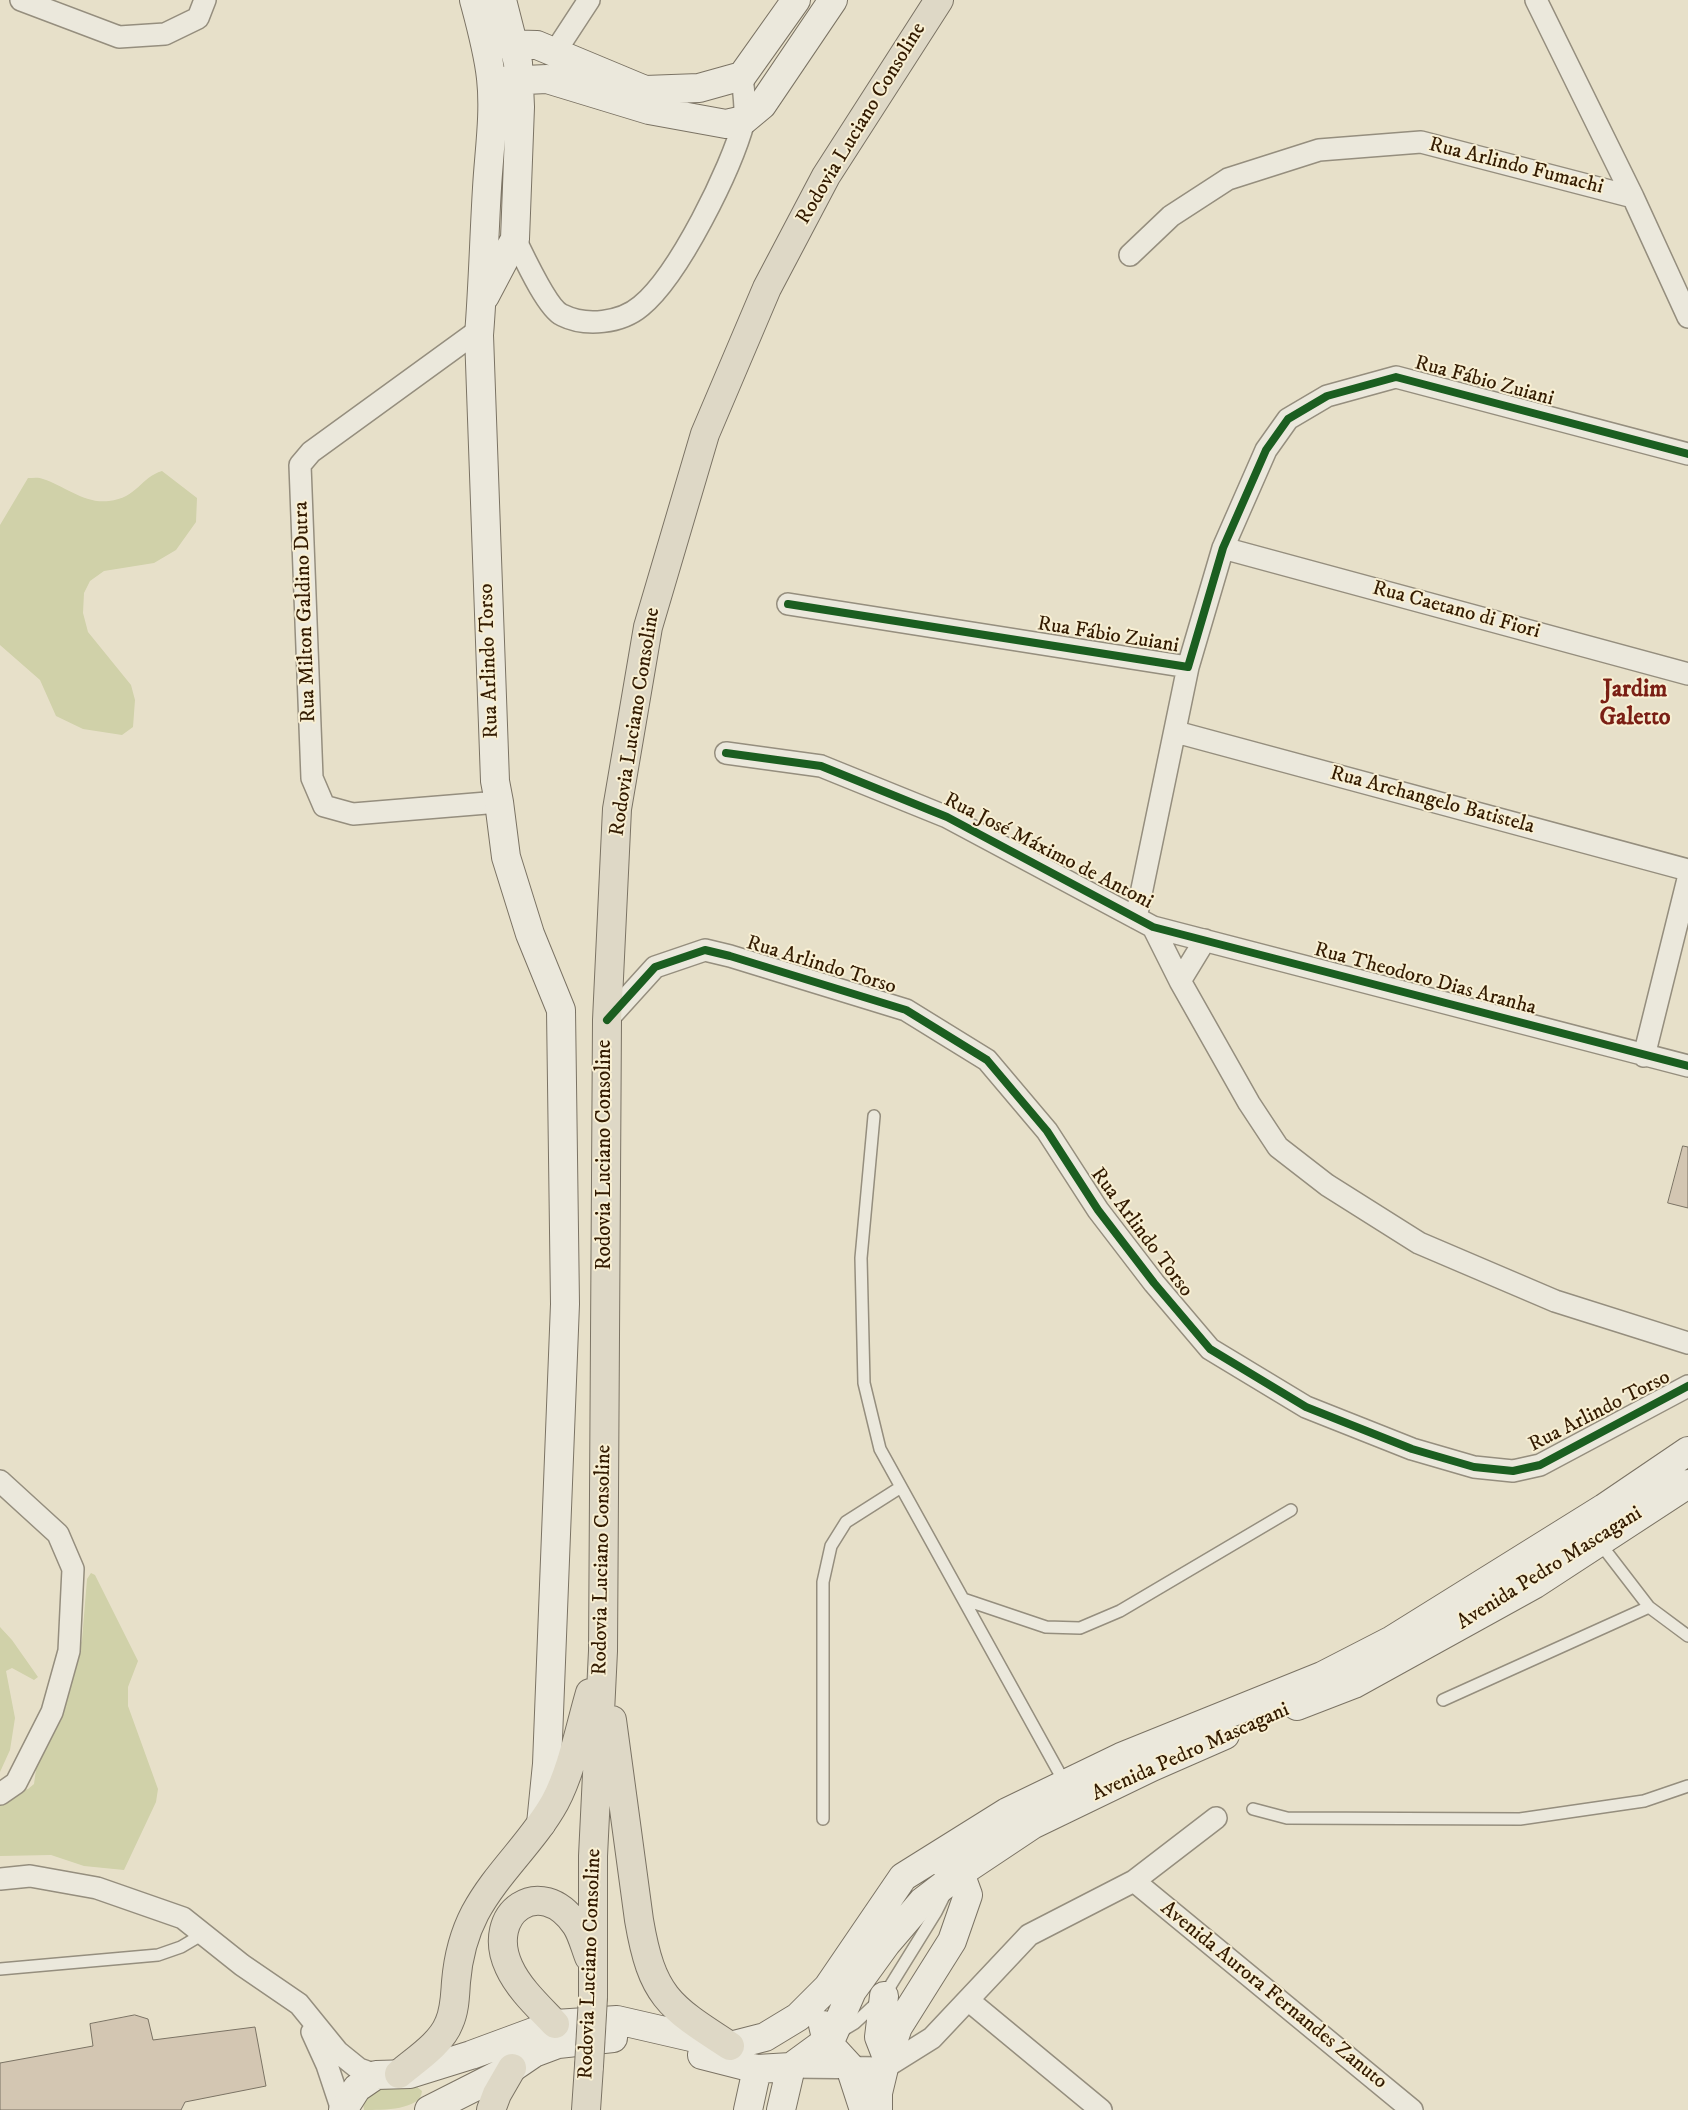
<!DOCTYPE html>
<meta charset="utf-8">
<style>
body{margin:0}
canvas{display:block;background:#e7e0c9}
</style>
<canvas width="1688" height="2110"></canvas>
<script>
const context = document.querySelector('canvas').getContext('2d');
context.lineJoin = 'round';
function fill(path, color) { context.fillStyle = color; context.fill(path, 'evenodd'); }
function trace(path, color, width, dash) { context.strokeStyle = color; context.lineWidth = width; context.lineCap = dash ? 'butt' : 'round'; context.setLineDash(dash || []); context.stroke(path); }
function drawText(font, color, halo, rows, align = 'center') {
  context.font = font + ' "IM FELL DW Pica",serif'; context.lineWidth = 4; context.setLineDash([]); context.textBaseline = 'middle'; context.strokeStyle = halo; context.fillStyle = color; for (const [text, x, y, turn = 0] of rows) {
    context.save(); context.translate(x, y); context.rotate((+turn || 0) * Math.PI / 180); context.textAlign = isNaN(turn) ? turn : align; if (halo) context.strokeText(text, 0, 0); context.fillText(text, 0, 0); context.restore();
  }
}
fill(new Path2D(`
 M162 471 197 498 196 522 176 550 154 563 104 571 90 581 84 593 83 613 88 632 131 685 135 700 133 727 122 735 83 729 56 716 40 680 0 645V525L28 478C33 478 39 477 43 479 65 486 84 504 109 501 137 498 141 477 162 471Z
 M91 1573 95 1575 138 1661 128 1687V1706L158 1789 156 1802 124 1870 84 1866 51 1855 0 1856V1794L28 1789 34 1784 39 1748 82 1640 87 1579Z
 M0 1627 12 1640 38 1677 34 1680 12 1668 6 1671 15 1718 10 1750 0 1772Z
 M372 2086H416L422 2091C421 2110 383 2110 364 2110L363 2104Z`), '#d0d1a9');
const building = new Path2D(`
 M1683 1146 1688 1147V1208L1668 1203Z
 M135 2015 148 2019 153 2040 255 2027 266 2086 185 2102 181 2110H0V2063L93 2046 90 2024Z`);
fill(building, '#d3c6b2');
trace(building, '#7b7364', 1);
const lane = new Path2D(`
 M874 1116 861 1258 864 1383 880 1449 1066 1785
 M1599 1542 1649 1607 1688 1636
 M963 1599 1046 1627 1080 1628 1120 1611 1291 1510
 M1443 1700 1649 1607
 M1253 1809 1287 1818 1520 1819 1644 1801 1688 1786
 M823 1819V1582L831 1546 846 1522 901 1487
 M0 1969 158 1955 181 1947 203 1934
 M840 2032 855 2023 884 1996 936 1912 945 1894`);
const street = new Path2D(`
 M21 0 119 37 165 34 198 18 205 0
 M1536 0 1633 197 1688 317
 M555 52 589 0
 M515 239C523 255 547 308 562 315 586 327 621 323 641 306 679 275 731 169 744 121 747 108 743 90 742 76
 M1130 255 1171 216 1228 179 1319 150 1421 142 1633 197
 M479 330 311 452 300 465 312 778 324 806 353 814 499 802
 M1223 548 1688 674
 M788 604 1188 667 1223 548 1266 450 1288 419 1327 396 1396 377 1688 454
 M1176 732 1688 870
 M726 753 821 766 947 817 1153 927 1688 1066
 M1136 918 1188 667
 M1153 927 1180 981 1249 1103 1278 1147 1327 1185 1419 1243 1555 1301 1688 1343
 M1180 981 1205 940
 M607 1020 655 967 705 950 730 956 906 1010 987 1060 1047 1131 1098 1210 1154 1283 1210 1349 1306 1407 1412 1449 1474 1467 1513 1471 1540 1465 1688 1386
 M1644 1056 1688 879
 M0 1481 58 1534 73 1569 69 1651 52 1712 16 1783 0 1794
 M0 1879 30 1876 97 1888 183 1918 242 1965 299 2004 338 2052 359 2069 376 2075
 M1134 1881 1412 2110
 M968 2000 1101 2110
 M312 2032 327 2065 342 2110
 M791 2067 884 2068 932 2038 1029 1935 1134 1881 1216 1818`);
const secondary = new Path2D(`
 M474 0C481 26 488 51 491 78 495 114 489 152 487 188 484 237 483 286 479 335L495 781 499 802 506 857 530 934 561 1010 565 1304 547 1764 541 1824
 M486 46 499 44 537 45 645 90 699 88 742 76 796 0
 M491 79 503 81 547 79 649 110 726 124 744 120 762 105 833 0
 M485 296 515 239 520 107 518 63 502 0
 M1297 1706 1354 1684 1535 1584 1688 1484
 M884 1996 879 2037 886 2055
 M823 2025 827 2042 850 2067 864 2110
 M702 2055 757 2069 791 2067
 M343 2110 357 2088 376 2075 410 2074 471 2055 555 2024 617 2020 730 2046 765 2037 798 2017 828 1987 903 1877 1007 1812 1121 1757 1322 1676 1392 1640 1604 1508 1688 1451
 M429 2110 512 2068 534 2053 558 2044 613 2038
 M748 2110 757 2069
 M781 2110 791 2067 832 2037 852 1991 886 1944 922 1902 960 1873 1032 1825 1152 1767 1225 1735
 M878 2110V2093L884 2068 898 2027 952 1941 968 1895 960 1873 945 1865`);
const primary = new Path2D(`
 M612 1720 639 1920C652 1996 668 2006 730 2046
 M593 1997V1856L603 1651 607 1020 617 809 648 627 705 434 767 288 826 176 939 0
 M555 2024C539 2007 519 1989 509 1967 484 1913 541 1873 576 1925 582 1934 585 1947 589 1957
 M399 2074C415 2060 441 2044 449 2023 455 2010 455 1995 456 1982 458 1958 464 1934 475 1913 497 1872 533 1842 555 1802 572 1770 580 1727 590 1693
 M491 2110 497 2094 512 2068
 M586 2110 589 2066`);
trace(lane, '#958e7e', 14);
trace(street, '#958e7e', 24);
trace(secondary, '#7b7364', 30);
trace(primary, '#7b7364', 30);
trace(lane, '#ebe8dc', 11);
trace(street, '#ebe8dc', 21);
trace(secondary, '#ebe8dc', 28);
trace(primary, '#ded8c6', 28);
const primaryBridge = new Path2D(`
 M589 2066 593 1997`);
trace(primaryBridge, '#7b7364', 30, []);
trace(primaryBridge, '#ded8c6', 28);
trace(new Path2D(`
 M788 604 1188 667 1223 548 1266 450 1288 419 1327 396 1396 377 1688 454
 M726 753 821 766 947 817 1153 927 1688 1066
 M607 1020 655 967 705 950 730 956 906 1010 987 1060 1047 1131 1098 1210 1154 1283 1210 1349 1306 1407 1412 1449 1474 1467 1513 1471 1540 1465 1688 1386`), '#1b5e20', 8);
drawText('21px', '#331b01', '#f8efd3', [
 ["Rodovia Luciano Consoline",862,124,-59],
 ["Rua Arlindo Fumachi",1516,167,14],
 ["Rua Fábio Zuiani",1484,382,15],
 ["Rua Caetano di Fiori",1456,611,15],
 ["Rua Milton Galdino Dutra",306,612,-92],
 ["Rua Fábio Zuiani",1108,636,9],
 ["Rua Arlindo Torso",490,661,-92],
 ["Rodovia Luciano Consoline",636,722,-81],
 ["Rua Archangelo Batistela",1432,801,15],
 ["Rua José Máximo de Antoni",1048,852,27],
 ["Rua Arlindo Torso",821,966,17],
 ["Rua Theodoro Dias Aranha",1425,980,15],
 ["Rodovia Luciano Consoline",606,1155,-90],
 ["Rua Arlindo Torso",1141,1233,53],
 ["Rua Arlindo Torso",1600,1412,-27],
 ["Rodovia Luciano Consoline",603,1560,-89],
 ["Avenida Pedro Mascagani",1550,1569,-32],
 ["Avenida Pedro Mascagani",1191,1753,-24],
 ["Rodovia Luciano Consoline",591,1964,-88],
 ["Avenida Aurora Fernandes Zanuto",1273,1996,39]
]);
drawText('bold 24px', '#7a1f14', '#f8efd3', [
 ["Jardim",1635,691],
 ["Galetto",1635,719]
]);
</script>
